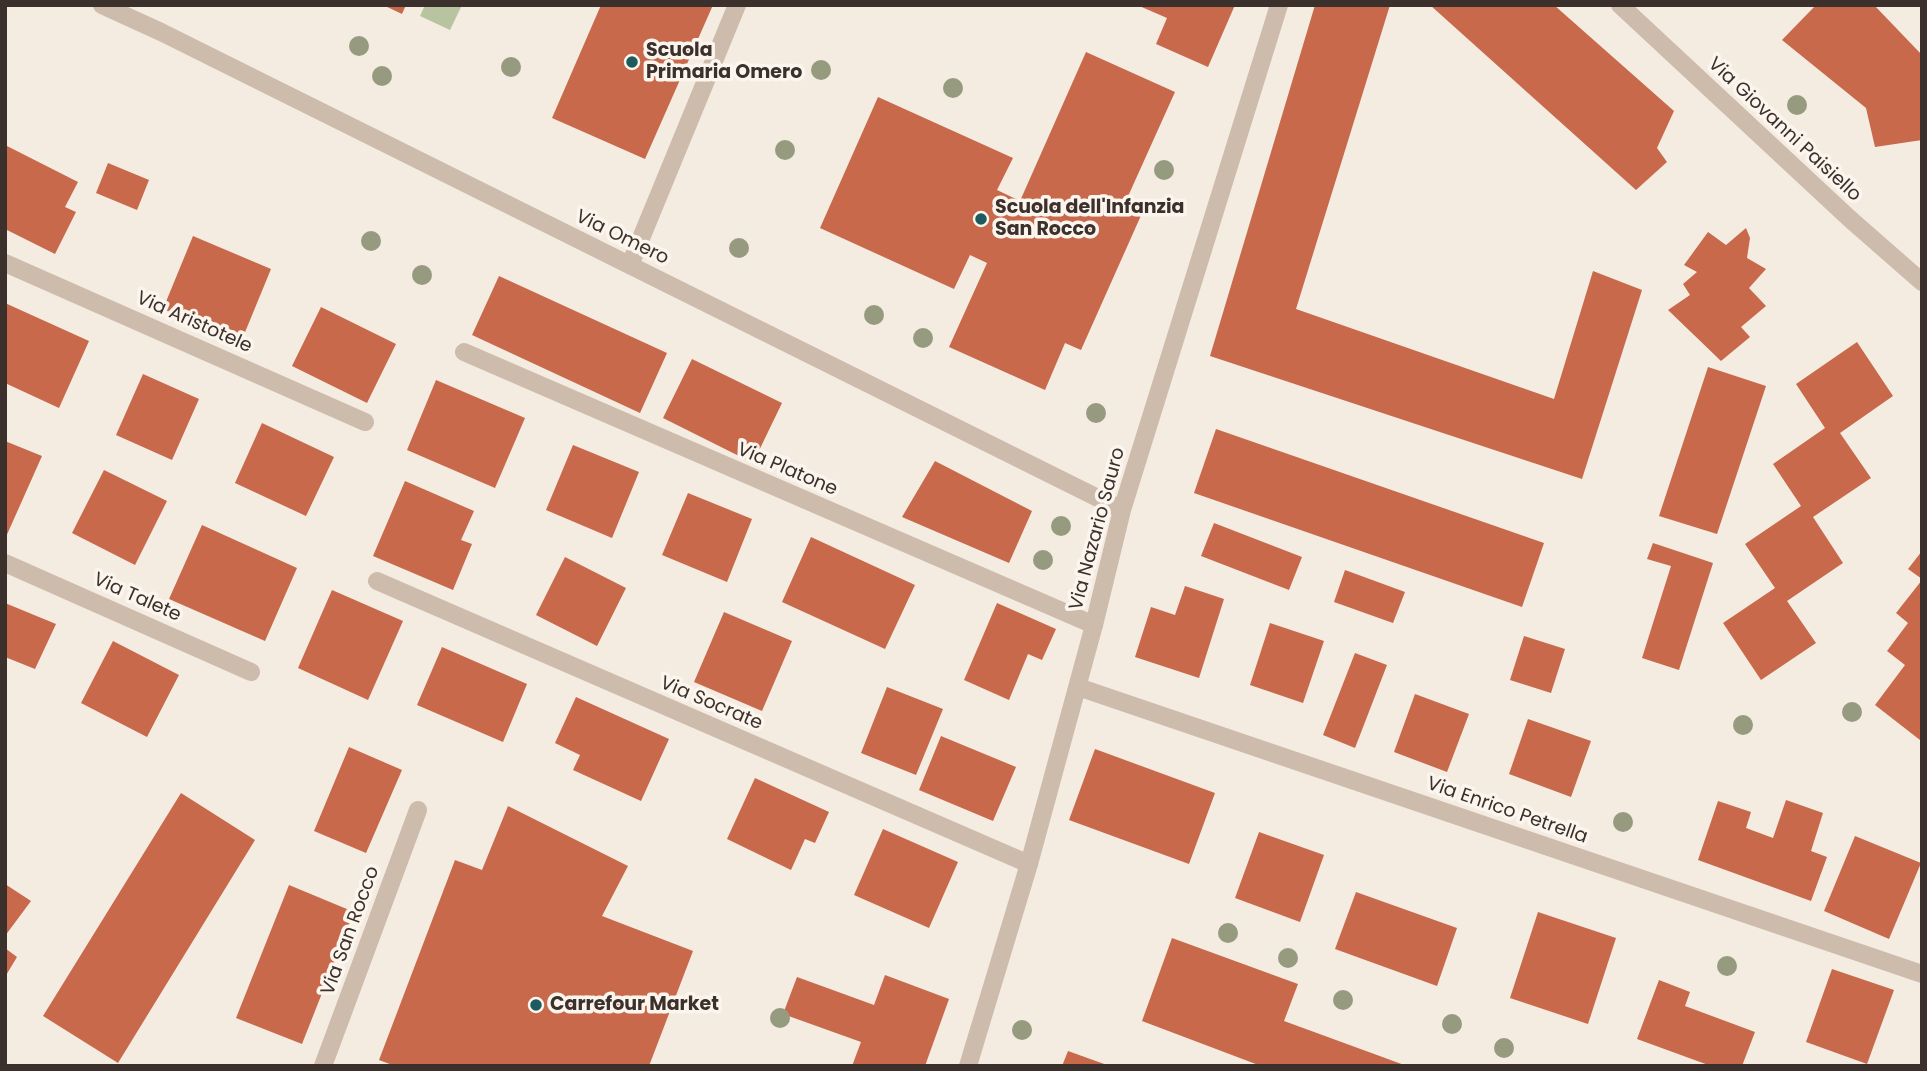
<!DOCTYPE html>
<style>
body{margin:0}
#map{position:relative;width:1927px;height:1071px;overflow:hidden;background:#f4ebe1;font-family:Poppins,sans-serif}
canvas{display:block}
.frame{position:absolute;inset:0;border:7px solid #3b302b;pointer-events:none}
</style>
<div id="map">
<canvas width="1927" height="1071"></canvas>
<div class="frame"></div>
</div>
<script>
const context = document.querySelector('canvas').getContext('2d');
context.lineJoin = 'round';
function fill(path, color) { context.fillStyle = color; context.fill(path, 'evenodd'); }
function trace(path, color, width, dash) { context.strokeStyle = color; context.lineWidth = width; context.lineCap = dash ? 'butt' : 'round'; context.setLineDash(dash || []); context.stroke(path); }
function drawText(font, color, halo, rows, align = 'center') {
  context.font = font + ' Poppins,sans-serif'; context.lineWidth = 7; context.setLineDash([]); context.textBaseline = 'middle'; context.strokeStyle = halo; context.fillStyle = color; for (const [text, x, y, turn = 0] of rows) {
    context.save(); context.translate(x, y); context.rotate((+turn || 0) * Math.PI / 180); context.textAlign = isNaN(turn) ? turn : align; if (halo) context.strokeText(text, 0, 0); context.fillText(text, 0, 0); context.restore();
  }
}
fill(new Path2D(`
 M425 5H462L450 30 420 16Z`), '#b8c4a0');
fill(new Path2D(`
 M383 5H406L402 14Z
 M601 5H713L645 159 552 118Z
 M1137 5H1235L1208 67 1156 44 1167 18Z
 M1315 5H1390L1296 309 1554 399 1593 271 1642 290 1582 479 1210 356Z
 M1430 5H1554L1674 111 1657 148 1667 162 1636 190Z
 M1816 5H1874L1922 55V140L1875 147 1866 108 1782 40Z
 M1086 52 1175 92 1125 203 1143 211 1081 350 1065 343 1045 390 949 347 987 263 970 255 954 289 820 228 878 97 1013 158 997 190 1020 201Z
 M5 145 78 182 65 207 76 212 55 254 5 229Z
 M108 163 149 180 137 210 96 193Z
 M1746 228 1750 238 1747 258 1766 269 1749 288 1766 306 1741 327 1750 337 1721 361 1668 310 1690 295 1683 284 1697 272 1684 265 1708 232 1726 245Z
 M193 236 271 269 241 342 163 309Z
 M499 276 667 353 640 413 472 335Z
 M5 303 89 341 59 408 5 383Z
 M321 307 396 344 367 403 292 366Z
 M1857 342 1893 396 1840 433 1871 478 1813 517 1843 563 1787 601 1816 643 1761 680 1723 623 1775 588 1745 544 1801 506 1773 464 1825 428 1796 384Z
 M692 359 782 403 753 463 663 418Z
 M1708 367 1766 386 1717 534 1659 516Z
 M143 374 199 399 172 460 116 435Z
 M436 380 525 418 495 488 407 450Z
 M262 423 334 457 306 516 235 483Z
 M1216 429 1544 543 1522 607 1194 493Z
 M5 441 42 456 5 539Z
 M573 445 639 472 612 538 546 510Z
 M935 461 1032 511 1009 563 902 517Z
 M104 470 167 501 135 565 72 533Z
 M405 481 474 511 461 540 472 544 453 590 373 556Z
 M688 493 752 519 727 582 662 555Z
 M1214 523 1302 557 1289 590 1201 556Z
 M202 525 297 568 265 641 169 599Z
 M811 537 915 585 885 649 782 602Z
 M1653 543 1713 563 1679 670 1642 658 1671 566 1647 559Z
 M1922 551V579L1908 569Z
 M565 557 626 588 597 646 536 615Z
 M1345 570 1405 592 1393 623 1334 602Z
 M1922 580V739L1920 740 1875 705 1905 665 1887 651 1908 623 1896 613Z
 M1185 586 1224 599 1199 678 1135 657 1151 607 1175 615Z
 M332 590 403 621 368 700 298 668Z
 M5 603 56 624 35 669 5 657Z
 M997 603 1056 629 1042 660 1028 654 1009 700 964 680Z
 M724 612 792 641 762 711 694 682Z
 M1270 623 1324 641 1303 703 1250 685Z
 M1524 636 1565 649 1551 693 1510 680Z
 M113 641 179 675 147 737 81 703Z
 M442 647 527 684 503 742 417 705Z
 M1355 653 1387 665 1355 748 1323 735Z
 M887 687 943 709 916 775 861 753Z
 M1415 694 1469 714 1447 772 1394 752Z
 M576 697 669 739 641 801 573 770 580 755 555 743Z
 M1528 719 1591 741 1571 797 1509 774Z
 M941 736 1016 767 993 821 919 790Z
 M349 747 402 770 366 853 314 831Z
 M1095 749 1215 793 1189 864 1069 820Z
 M755 778 829 812 815 843 805 839 791 870 727 839Z
 M181 793 255 840 118 1063 43 1016Z
 M1786 800 1823 813 1811 851 1827 857 1811 901 1698 860 1718 801 1751 812 1746 828 1773 838Z
 M508 806 628 866 602 916 693 951 649 1066H395L379 1060 455 860 482 870Z
 M883 829 958 862 929 928 854 895Z
 M1259 832 1324 855 1300 922 1235 898Z
 M1855 836 1921 863 1889 939 1824 911Z
 M5 884 31 901 5 936Z
 M289 885 354 912 302 1044 236 1018Z
 M1356 892 1457 928 1437 986 1335 949Z
 M1538 912 1616 938 1588 1024 1510 998Z
 M1172 938 1298 984 1284 1021 1407 1066H1261L1142 1021Z
 M5 948 17 957 5 977Z
 M1832 969 1894 990 1867 1064 1806 1042Z
 M885 975 949 999 925 1066H852L861 1042 783 1014 797 977 874 1005Z
 M1659 980 1690 992 1685 1006 1755 1032 1742 1066H1711L1637 1039Z
 M1068 1051 1107 1065V1066H1062Z`), '#c8694b');
trace(new Path2D(`
 M5 263 365 422
 M630 265 737 5
 M464 352 1094 625
 M5 563 251 672
 M377 581 1029 864
 M323 1066 418 810`), '#cdbbac', 18);
trace(new Path2D(`
 M102 5 161 32 1122 510
 M1620 5 1850 219 1922 282
 M1078 687 1922 974
 M968 1066 1029 864 1094 625 1122 510 1279 5`), '#cdbbac', 18);
context.fillStyle = '#969b7f';
for (const [x, y] of [
 [359,46],
 [511,67],
 [821,70],
 [382,76],
 [953,88],
 [1797,105],
 [785,150],
 [1164,170],
 [371,241],
 [739,248],
 [422,275],
 [874,315],
 [923,338],
 [1096,413],
 [1061,526],
 [1043,560],
 [1852,712],
 [1743,725],
 [1623,822],
 [1228,933],
 [1288,958],
 [1727,966],
 [1343,1000],
 [780,1018],
 [1452,1024],
 [1022,1030],
 [1504,1048]
]) { context.beginPath(); context.arc(x, y, 10, 0, 2 * Math.PI); context.fill(); }
for (const [x, y, r, color] of [
 [632,62,7,"#1f5a5e"],
 [981,219,7,"#1f5a5e"],
 [536,1005,7,"#1f5a5e"]
]) { const dot = new Path2D(); dot.arc(x, y, r, 0, 2 * Math.PI); context.fillStyle = color; context.fill(dot); trace(dot, '#fbf5ee', 2.5); }
drawText('bold 19px', '#3b302b', '#fbf5ee', [
 ["Scuola",646,51],
 ["Primaria Omero",646,73],
 ["Scuola dell'Infanzia",995,208],
 ["San Rocco",995,230],
 ["Carrefour Market",550,1005]
], 'left');
drawText('19px', '#3b302b', '#fbf5ee', [
 ["Via Giovanni Paisiello",1784,130,43],
 ["Via Omero",622,238,26],
 ["Via Aristotele",194,323,24],
 ["Via Platone",787,470,23],
 ["Via Nazario Sauro",1098,529,-75],
 ["Via Talete",137,598,24],
 ["Via Socrate",711,704,23],
 ["Via Enrico Petrella",1507,811,19],
 ["Via San Rocco",351,931,-70]
]);
</script>
